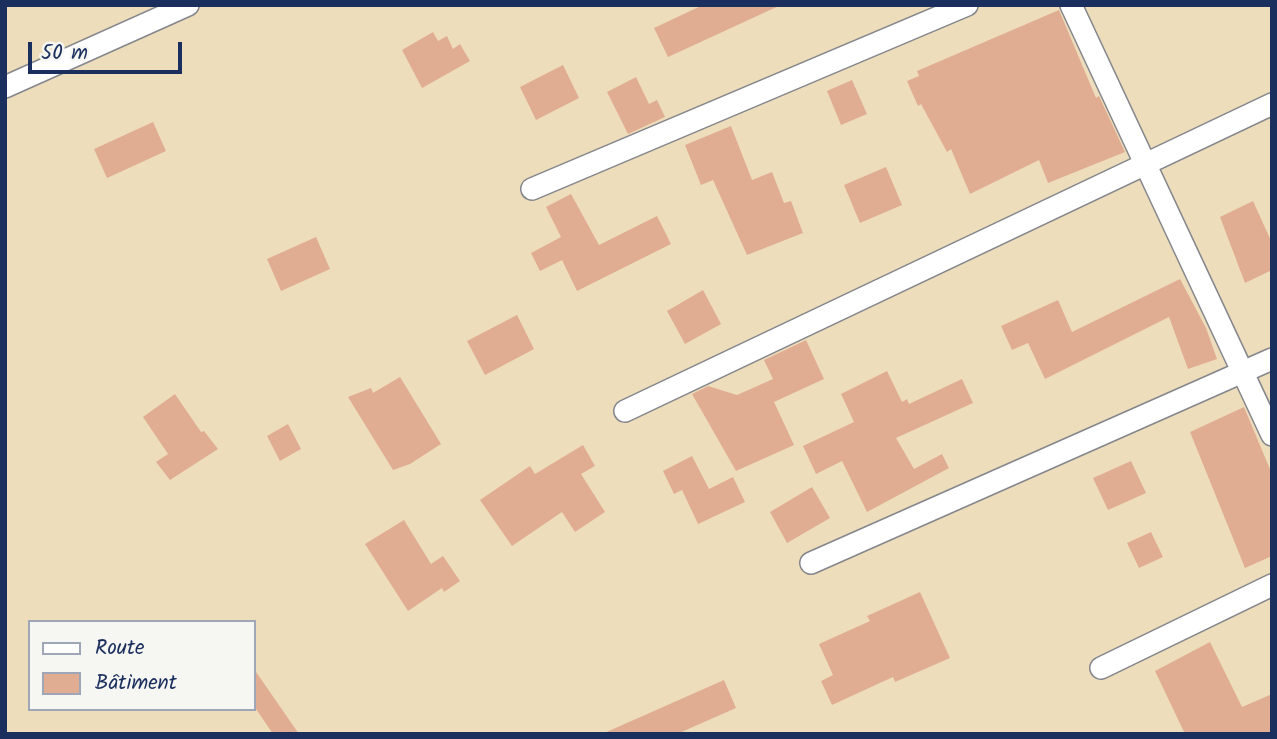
<!DOCTYPE html>
<meta charset="utf-8">
<style>
body{margin:0}
#map{position:relative;width:1277px;height:739px;overflow:hidden;background:#edddbb;font-family:Kalam,sans-serif}
canvas{display:block}
.frame{position:absolute;inset:0;border:7px solid #1b2f5e;pointer-events:none}
.legend{position:absolute;left:28px;top:620px;width:228px;height:91px;box-sizing:border-box;background:#f6f6f2;border:2px solid #9ea6b7;margin:0;padding:9px 12px;list-style:none;font-size:21px;color:#1b2f5e}
.legend li{display:flex;align-items:center;gap:14px;height:35px}
.legend b{width:35px;border:2px solid #9ea6b7}
.scale{position:absolute;left:28px;top:42px;width:154px;height:32px;box-sizing:border-box;border:4px solid #1b2f5e;border-top:0;padding-left:9px;font-size:21px;line-height:24px;white-space:nowrap;color:#1b2f5e;-webkit-text-stroke:5px #f6f6f2;paint-order:stroke}
</style>
<div id="map">
<canvas width="1277" height="739"></canvas>
<div class="frame"></div>
<ul class="legend">
<li><b style="height:9px;background:#fff"></b>Route</li>
<li><b style="height:19px;background:#e1ad92"></b>Bâtiment</li>
</ul>
<div class="scale">50 m</div>
</div>
<script>
const context = document.querySelector('canvas').getContext('2d');
context.lineJoin = 'round';
function fill(path, color) { context.fillStyle = color; context.fill(path, 'evenodd'); }
function trace(path, color, width, dash) { context.strokeStyle = color; context.lineWidth = width; context.lineCap = dash ? 'butt' : 'round'; context.setLineDash(dash || []); context.stroke(path); }
fill(new Path2D(`
 M703 5H781L668 57 654 28Z
 M1059 10 1096 98 1099 96 1125 152 1048 183 1039 160 970 194 951 149 947 152 921 104 918 106 907 81 919 76 917 71Z
 M433 32 438 41 447 36 453 49 460 44 470 61 422 88 402 50Z
 M563 65 579 98 536 120 520 87Z
 M636 77 649 104 657 100 665 117 628 134 607 92Z
 M852 80 867 114 841 125 827 91Z
 M153 122 166 151 107 178 94 149Z
 M731 126 752 180 772 172 784 203 791 201 803 233 747 255 713 180 701 185 685 145Z
 M886 167 902 205 860 223 844 185Z
 M571 194 599 245 657 216 671 244 577 291 562 260 540 271 531 253 561 237 546 207Z
 M1253 201 1272 243V270L1245 283 1220 217Z
 M316 237 330 269 281 291 267 259Z
 M1180 279 1206 328 1217 359 1188 369 1169 317 1045 379 1028 343 1012 350 1001 326 1058 300 1072 332Z
 M703 290 721 324 685 344 667 311Z
 M517 315 534 349 485 375 467 341Z
 M806 340 824 379 774 402 794 445 736 471 692 394 708 386 737 395 773 379 764 360Z
 M887 371 902 402 907 399 909 404 962 379 973 403 896 438 914 469 942 454 949 468 867 512 842 461 816 474 803 446 854 422 841 394Z
 M400 377 441 444 410 464 393 470 348 397 371 388 373 393Z
 M175 394 201 432 204 431 218 449 170 480 156 462 168 454 143 417Z
 M1244 407 1272 474V556L1245 568 1190 432Z
 M288 424 301 449 280 461 267 436Z
 M583 445 595 466 581 474 605 512 575 532 562 512 512 546 480 500 530 466 535 474Z
 M692 456 709 489 733 477 745 502 698 524 682 490 674 494 663 471Z
 M1131 461 1146 493 1108 510 1093 478Z
 M812 487 830 518 787 543 770 512Z
 M404 520 431 564 443 556 460 581 444 592 442 588 408 611 365 544Z
 M1151 532 1163 557 1139 568 1127 543Z
 M920 592 950 658 895 682 893 677 832 705 821 681 833 675 819 644 870 621 867 616Z
 M1210 642 1242 707 1272 694V734H1185L1155 671Z
 M254 669 299 734H273L254 706Z
 M724 680 736 708 677 734H602Z`), '#e1ad92');
const street = new Path2D(`
 M1071 5 1272 435
 M5 87 188 5
 M532 189 967 5
 M625 411 1272 104
 M811 563 1272 359
 M1101 668 1272 585`);
trace(street, '#84868c', 24);
trace(street, '#fff', 21);
</script>
